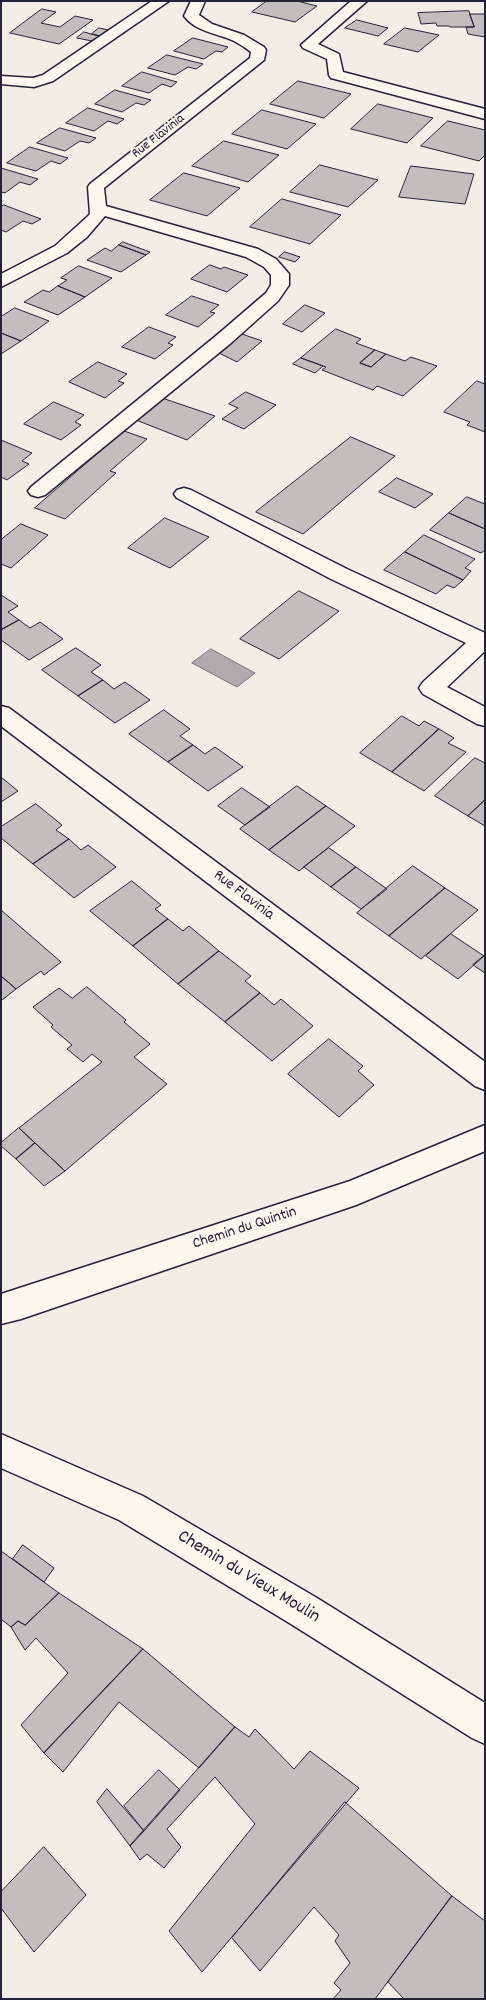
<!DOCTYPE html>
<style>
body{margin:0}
#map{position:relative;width:486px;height:2000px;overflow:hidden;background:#f2eee5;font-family:Dekko,sans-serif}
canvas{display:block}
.frame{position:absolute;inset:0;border:2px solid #22223b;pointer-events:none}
</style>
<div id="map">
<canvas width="486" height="2000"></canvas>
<div class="frame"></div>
</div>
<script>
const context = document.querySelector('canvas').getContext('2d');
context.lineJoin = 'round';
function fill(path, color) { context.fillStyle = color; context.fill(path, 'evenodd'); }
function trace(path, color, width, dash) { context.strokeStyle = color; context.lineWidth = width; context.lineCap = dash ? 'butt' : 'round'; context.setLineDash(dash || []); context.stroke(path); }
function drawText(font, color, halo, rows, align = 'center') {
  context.font = font + ' Dekko,sans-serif'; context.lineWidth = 4; context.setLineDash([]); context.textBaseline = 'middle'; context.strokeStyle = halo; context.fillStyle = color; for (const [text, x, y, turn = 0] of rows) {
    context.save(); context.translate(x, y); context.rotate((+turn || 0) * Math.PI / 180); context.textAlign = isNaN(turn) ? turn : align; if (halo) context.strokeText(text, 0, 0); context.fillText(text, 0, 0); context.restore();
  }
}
const water = new Path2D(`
 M211 649 255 673 237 687 192 663Z`);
fill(water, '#aeabad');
trace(water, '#76747f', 1);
const building = new Path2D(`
 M267 1H297L317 6 295 22 252 12Z
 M42 9 56 12 41 23 60 27 75 16 93 20 59 44 10 33Z
 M469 11 474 27H450L449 26H437L436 23 421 24 418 13Z
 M470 14H485V37L468 34 466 27H474Z
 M357 20 388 28 378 36 345 28Z
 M99 28 114 31 105 37 92 34Z
 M405 28 439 35 418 52 384 44Z
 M84 32 99 36 92 41 77 38Z
 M193 38 228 47 222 52 216 51 204 59 174 51Z
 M167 55 203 64 196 69 188 67 175 75 148 68Z
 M142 72 177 82 171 87 162 84 149 93 122 86Z
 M298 81 351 94 324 118 270 104Z
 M115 90 151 100 144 105 136 103 122 112 95 104Z
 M378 104 433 118 407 143 351 129Z
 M88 108 124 119 117 124 108 121 94 131 66 123Z
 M262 110 316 124 287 149 232 134Z
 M448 121 485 130V155L479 161 421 146Z
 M60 128 96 138 89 143 80 141 65 151 37 143Z
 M224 141 279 155 248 182 192 166Z
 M30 147 68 158 60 164 51 161 36 171 7 163Z
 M320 165 378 180 348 207 290 192Z
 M411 166 474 174 465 204 399 197Z
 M1 168 38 179 30 185 20 182 5 193 1 192Z
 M184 173 240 188 207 216 150 200Z
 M282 199 341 215 310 244 250 227Z
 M4 205 41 219 32 224 23 221 6 232 1 230V207Z
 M123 242 150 252 146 255 119 245Z
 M119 245 146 255 121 272 87 260 105 248 111 251Z
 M285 252 300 257 295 262 279 257Z
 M210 265 221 269 224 267 248 275 227 292 191 279Z
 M79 266 112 278 85 297 58 286 67 280 61 278Z
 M58 286 85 297 58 315 24 302 43 290 49 292Z
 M192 296 219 305 210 312 215 313 198 327 166 315Z
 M305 305 325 313 302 332 283 324Z
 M15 308 49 321 21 341 1 333V317Z
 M149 327 176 337 168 343 173 345 155 359 122 347Z
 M336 329 361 339 356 343 375 350 360 363 371 367 386 354 405 361 411 357 437 366 403 396 377 386 373 390 322 370 326 367 301 358Z
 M1 333 21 341 1 354Z
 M239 333 262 341 237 362 217 352Z
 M375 350 386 354 371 367 360 363Z
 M301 358 323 366 315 373 293 364Z
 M98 362 127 374 118 381 124 383 105 398 69 382Z
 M477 381 485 384V432L467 425 470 422 444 412Z
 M246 392 276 405 244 429 222 419 238 408 229 404Z
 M162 398 215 416 187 440 136 420Z
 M54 402 84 415 75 422 81 425 61 440 24 424Z
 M124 431 147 439 110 471 116 473 65 519 35 508Z
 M351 437 395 456 303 534 256 512Z
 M1 440 32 453 22 461 29 464 7 480 1 477Z
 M397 478 433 494 415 508 379 492Z
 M467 497 485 504V529L449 513Z
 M449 513 485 529V550L481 553 430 530Z
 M165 518 209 537 170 568 128 548Z
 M21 524 48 535 11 568 1 564V540Z
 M424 535 475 559 465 568 471 571 463 580 405 552Z
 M405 552 463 580 454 588 447 585 436 594 384 570Z
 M299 591 339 611 279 659 240 639Z
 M1 595 18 606 8 612 19 620 1 630Z
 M19 620 30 628 40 622 63 639 29 660 1 640V630Z
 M76 648 101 665 91 672 103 680 78 696 42 670Z
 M103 680 114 689 125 682 150 700 115 723 78 696Z
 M164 710 190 729 180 736 193 745 168 762 129 734Z
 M402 716 419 726 424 721 439 729 392 772 360 753Z
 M439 729 454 738 448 743 466 752 424 791 392 772Z
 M193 745 205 754 215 747 243 767 208 791 168 762Z
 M475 758 485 763V800L468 816 435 796Z
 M1 777 18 791 1 802Z
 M297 786 326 806 269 850 240 829Z
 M242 788 270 807 245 825 218 806Z
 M485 800V826L468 816Z
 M36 804 62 825 56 830 69 839 33 864 1 838V827Z
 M326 806 355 826 299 871 269 850Z
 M69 839 81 850 88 845 116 867 74 898 33 864Z
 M329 848 356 867 331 887 304 867Z
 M413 866 445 888 389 936 357 913Z
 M356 867 387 889 361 909 331 887Z
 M132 881 161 905 155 909 168 919 133 946 90 911Z
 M445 888 478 910 421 959 389 936Z
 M1 910 61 962 44 975 41 971 16 989 1 976Z
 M168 919 183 931 189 926 219 951 178 984 133 946Z
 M451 934 484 956 458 979 426 956Z
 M219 951 251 976 245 981 260 993 225 1022 178 984Z
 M485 955V973L473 965Z
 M1 976 16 989 2 1000 1 999Z
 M87 987 126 1020 124 1022 150 1044 134 1057 167 1084 65 1171 19 1128 102 1062 92 1054 83 1062 67 1049 72 1045 51 1027 53 1025 33 1007 59 988 72 998Z
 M260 993 274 1005 281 999 313 1026 272 1061 225 1022Z
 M329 1039 363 1066 358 1071 374 1085 339 1117 288 1074Z
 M19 1128 35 1143 16 1159 1 1146V1143Z
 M35 1143 65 1171 44 1186 16 1159Z
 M23 1545 54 1568 44 1582 13 1559Z
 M1 1551 59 1593 25 1625 18 1621 11 1627 1 1619Z
 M59 1593 143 1649 44 1753 21 1725 68 1673 36 1638 25 1650 11 1627 18 1621 25 1625Z
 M143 1649 235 1727 199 1768 119 1702 63 1772 44 1753Z
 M235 1727 249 1737 255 1729 294 1769 310 1751 359 1788 202 1972 169 1931 255 1824 215 1777 167 1829 181 1847 164 1868 147 1854 140 1860 130 1846Z
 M159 1770 180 1790 144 1831 124 1806Z
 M107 1789 144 1831 130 1846 97 1802Z
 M345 1802 452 1896 375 1999H333L341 1990 334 1983 350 1963 335 1941 339 1935 314 1907 260 1971 232 1938Z
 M44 1847 86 1895 34 1952 1 1908V1892Z
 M452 1896 485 1921V1999H404L388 1982Z`);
fill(building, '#c2bebe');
trace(building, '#22223b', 1);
const minor = new Path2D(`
 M152 1H169L53 81 34 87 1 84V76L33 78 43 75Z
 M191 1H205L199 15 212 24 244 35 264 47 266 50 264 60 104 188 106 206 258 249 276 259 289 274V285L278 301 231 343 45 495 38 497 31 495 28 491 31 487 217 335 266 293 271 285V275L264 267 246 257 105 216 87 237 67 253 1 287V274L55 246 87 217 90 214 88 187 90 184 250 58 251 52C246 48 240 44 234 41 217 33 196 32 184 16Z
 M351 1H367L318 44 339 54 343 72 485 109V119L331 78 329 75 327 59 303 48 301 45Z
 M184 488 191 490 347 569 485 633V651L447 687 485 707V726L477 724 423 694 419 688 423 682 466 643 331 579 177 498 174 494 177 490Z
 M1 706 9 708 485 1062V1090L475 1086 1 726Z
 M485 1125V1151L356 1205 21 1319 1 1324V1294L350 1181Z
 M1 1434 143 1496 317 1598 485 1703V1744L472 1738 291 1624 119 1520 1 1468Z`);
trace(minor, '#22223b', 3);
fill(minor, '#fbf7ec');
drawText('14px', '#22223b', '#fbf7ec', [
 ["Rue Flavinia",159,137,-38]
]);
drawText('16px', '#22223b', '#fbf7ec', [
 ["Rue Flavinia",243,896,37],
 ["Chemin du Quintin",245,1229,-18]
]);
drawText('19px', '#22223b', '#fbf7ec', [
 ["Chemin du Vieux Moulin",248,1578,31]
]);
</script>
